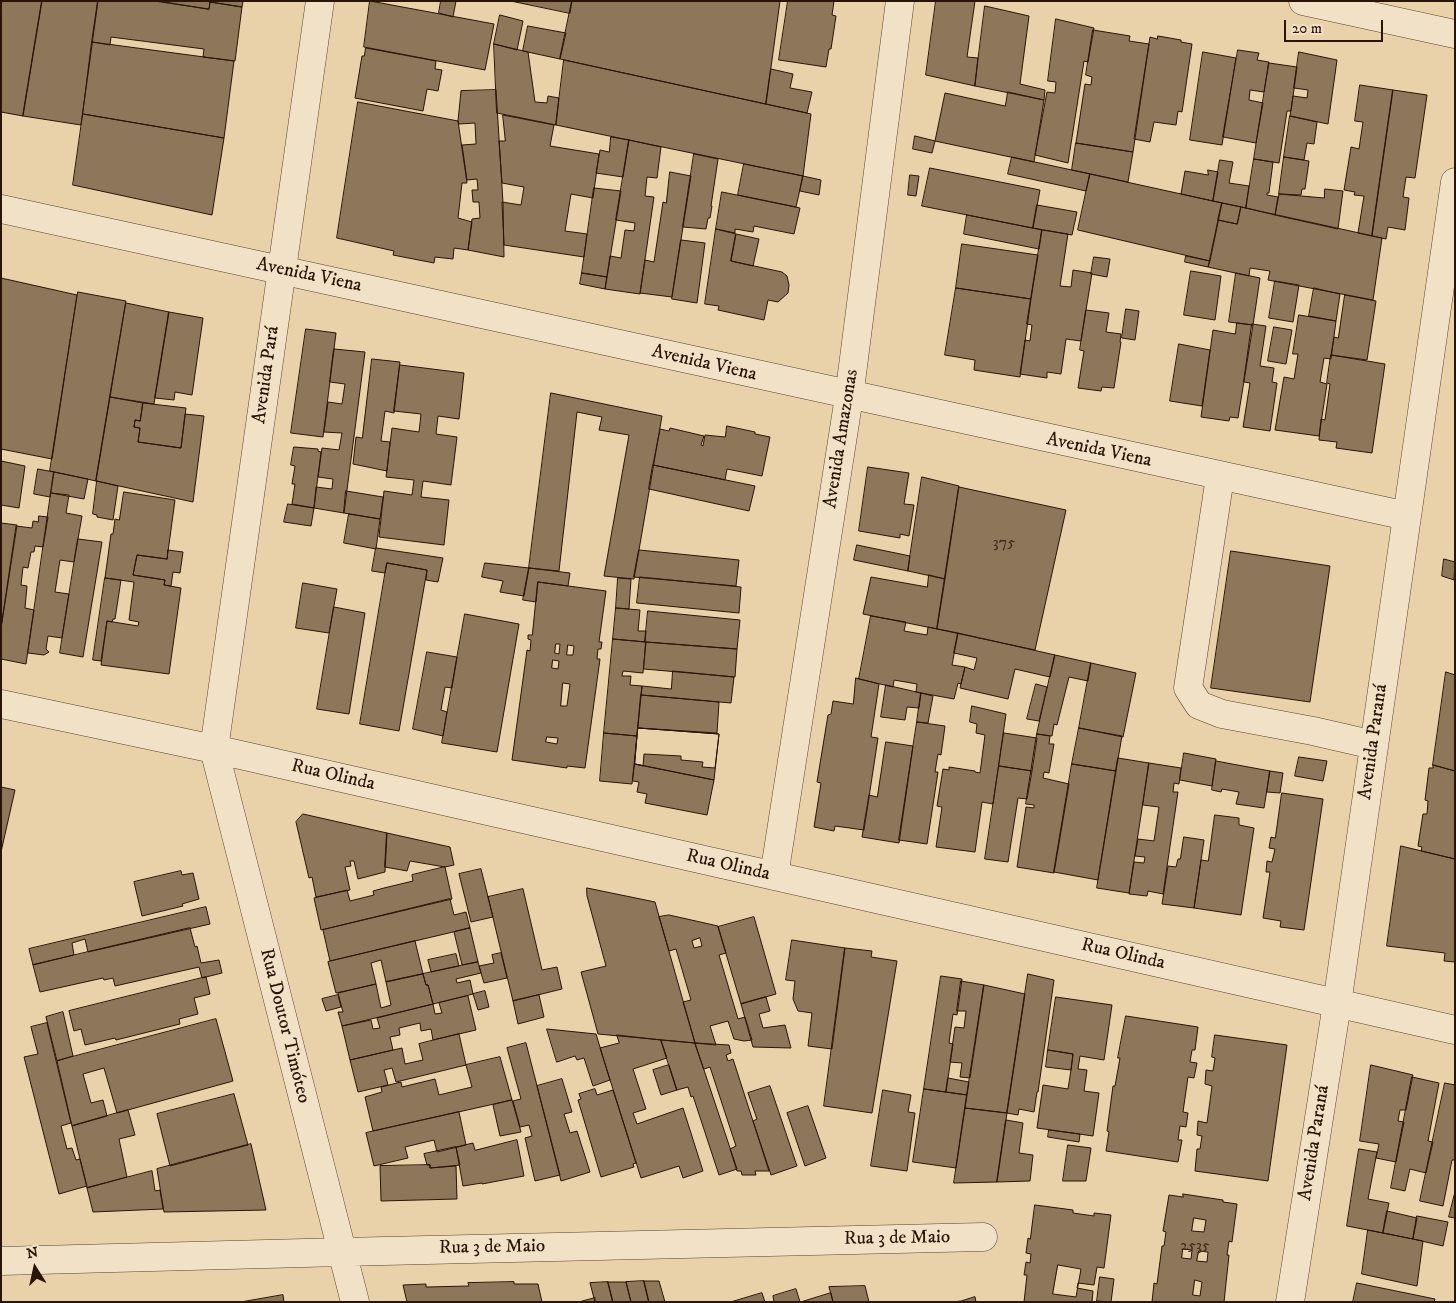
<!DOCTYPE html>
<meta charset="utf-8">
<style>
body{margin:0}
#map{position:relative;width:1456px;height:1303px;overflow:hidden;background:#e9d1a9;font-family:"IM FELL DW Pica",serif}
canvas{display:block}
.frame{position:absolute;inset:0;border:2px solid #291405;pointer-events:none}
.north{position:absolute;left:10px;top:1243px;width:50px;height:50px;-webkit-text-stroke:4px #f1e1c7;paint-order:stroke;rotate:350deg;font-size:14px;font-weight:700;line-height:20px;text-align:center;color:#291405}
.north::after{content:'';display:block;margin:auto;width:18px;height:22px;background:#291405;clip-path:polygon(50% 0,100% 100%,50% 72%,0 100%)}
.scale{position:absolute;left:1284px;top:20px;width:99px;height:22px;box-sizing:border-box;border:2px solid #291405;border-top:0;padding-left:6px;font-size:15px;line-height:18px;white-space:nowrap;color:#291405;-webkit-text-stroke:4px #f1e1c7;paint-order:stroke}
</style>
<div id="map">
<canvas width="1456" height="1303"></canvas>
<div class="frame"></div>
<div class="north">N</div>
<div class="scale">20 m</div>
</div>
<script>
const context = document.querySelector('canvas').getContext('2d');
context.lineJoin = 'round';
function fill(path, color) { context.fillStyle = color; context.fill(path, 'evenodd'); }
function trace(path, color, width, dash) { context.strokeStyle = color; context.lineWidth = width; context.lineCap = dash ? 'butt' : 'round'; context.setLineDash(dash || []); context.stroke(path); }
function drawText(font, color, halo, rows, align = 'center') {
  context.font = font + ' "IM FELL DW Pica",serif'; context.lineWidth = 4.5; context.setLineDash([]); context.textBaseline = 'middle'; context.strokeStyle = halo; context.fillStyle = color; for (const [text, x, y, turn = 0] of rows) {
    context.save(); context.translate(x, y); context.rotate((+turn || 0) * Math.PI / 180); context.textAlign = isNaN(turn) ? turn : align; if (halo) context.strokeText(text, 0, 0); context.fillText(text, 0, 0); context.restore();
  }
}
const building = new Path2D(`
 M1 1H42L23 116 1 112Z
 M42 1H98L81 125 23 116Z
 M98 1H154L209 9 210 2 242 7 235 61 203 57 204 49 111 37 110 45 92 42Z
 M159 1H243L242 7 210 2 209 9Z
 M370 1 494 24 485 70 364 47Z
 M441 1H456L453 17 439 13Z
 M511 1H572L570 13Z
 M572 1H780L766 104 560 59Z
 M788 1H834L832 15 836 16 831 49H829L826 67 779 60Z
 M936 1H975L967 57 978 58 975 86 926 75Z
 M985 6 1029 16 1020 84 1045 90 1044 100 975 86Z
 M500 15 523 21 517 50 494 44Z
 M1056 19 1094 28 1088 62 1084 61 1068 163 1035 155 1047 92 1055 93 1056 82 1048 81Z
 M528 26 566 33 560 59 523 51Z
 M1093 30 1130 36 1129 41 1149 44 1133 152 1076 143 1085 84 1091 85 1092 77 1086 75Z
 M1158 36 1181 40V42L1192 44 1182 112 1178 111 1176 125 1154 122 1150 142 1134 139 1150 37 1157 39Z
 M92 42 234 61 224 138 83 114Z
 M494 44 528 52 535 102 547 103 548 96 559 98 556 125 497 113Z
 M366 48 436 61 435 69 442 70 438 91 427 89 423 111 355 98 362 56H364Z
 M1238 50 1259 53 1257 60 1269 62 1264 92 1250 90 1249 100 1263 103 1256 143 1223 137Z
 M1203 52 1236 58 1222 145 1190 140Z
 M1299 52 1337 60 1328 124 1290 116 1293 96 1307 98 1308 90 1294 88Z
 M564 60 811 114 803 176 556 125Z
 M1269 63 1297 67 1291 111H1287L1279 163 1254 159Z
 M771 69 793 74 790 88 812 92 807 113 766 104Z
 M1360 85 1393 90 1372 236 1358 233 1364 196 1354 195 1355 192 1344 190 1351 147 1359 149 1363 122 1355 121Z
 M496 90 503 203 504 257 468 250 472 219 480 218 479 202H473L472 190H478L477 179 467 180 462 145 476 144 475 123 459 124 458 121 461 91Z
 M1393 90 1427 95 1415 178 1406 177 1403 197 1409 198 1405 230 1388 227 1386 239 1372 236Z
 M1008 92 1044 100 1034 162 935 141 945 93 1005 106Z
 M358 102 458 121 467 183H462L458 218 472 222 468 250 454 248 453 259 435 257 434 263 393 255 394 251 337 238Z
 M83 114 224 138 212 215 73 185Z
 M503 115 554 125 550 146 599 154 593 198 571 194 565 231 587 234 584 257 504 245 502 202 521 205 524 187 502 183 499 141H505Z
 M1290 116 1317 122 1314 144 1307 143 1304 160 1284 157Z
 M915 136 935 141 932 153 913 149Z
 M611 137 629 140 623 177 596 173 600 150 609 152Z
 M629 140 661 147 657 178 647 177 645 196 654 197 640 294 605 289 610 256 621 258 625 230 634 231 635 223 616 220Z
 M1076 143 1133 152 1128 182 1072 170Z
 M694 154 718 159 711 206H712L710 218H708L706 229 683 227Z
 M1012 157 1090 174 1086 191 1008 174Z
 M1284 157 1309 161 1305 189H1302L1301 195 1279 194Z
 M1254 159 1273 162 1269 193H1267V195L1278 197 1275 215 1246 208Z
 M1220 160 1233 162 1229 183 1249 186 1246 208 1213 201Z
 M744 164 803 176 796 207 738 195Z
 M930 168 1040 190 1033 228 922 206Z
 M1208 170 1218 172 1213 201 1181 194 1185 171 1208 175Z
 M670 172 691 176 672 297 640 293 645 260 654 262 663 202 666 203Z
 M1090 174 1222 203 1210 261 1078 230Z
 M910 175 919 176 916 196 908 195Z
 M803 176 821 180 819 195 800 191Z
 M594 188 621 191 607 277 582 273Z
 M1325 189 1343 191 1338 229 1275 215 1279 194 1324 198Z
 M722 192 800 208 794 234 754 226 753 232 735 229V233L716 229Z
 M1222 203 1241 207 1237 224 1218 220Z
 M1037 205 1077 212 1072 235 1033 228Z
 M1241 207 1382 238 1373 300 1268 280 1270 271 1250 268 1249 276 1208 267 1218 220 1237 224Z
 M967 215 1042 230 1039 249 964 234Z
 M716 229 736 234 731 261 782 272 787 276 789 285 788 293 778 302 768 300 764 320 718 310 719 306 705 304Z
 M1042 230 1068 234 1060 286 1071 287 1073 270 1092 273 1081 341 1066 339 1061 374 1047 372V378L1020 374 1025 340 1030 341 1032 325 1027 324Z
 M736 234 759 239 753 266 731 261Z
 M681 240 705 243 697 303 672 299Z
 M962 244 1038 255 1031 299 956 288Z
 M1186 256 1210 261 1208 267 1185 262Z
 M1094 257 1110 259 1107 277 1091 274Z
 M1191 271 1221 276 1215 320 1184 315Z
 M582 273 607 277 605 289 580 284Z
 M1236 273 1260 278 1253 325 1229 322Z
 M1 278 77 295 52 459 1 449Z
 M1275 281 1299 285 1293 322 1269 318Z
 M956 288 1031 299 1020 377 974 370 975 360 945 355Z
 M1314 288 1340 294 1336 321 1309 316Z
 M78 292 126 301 96 481 50 471Z
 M1345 295 1376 301 1367 360 1331 355 1334 337 1338 338Z
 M126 303 169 312 154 404 110 397Z
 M1126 309 1139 311 1135 340 1122 338Z
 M1086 310 1109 313 1106 332 1121 334 1120 342H1121L1114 388 1102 387 1101 391 1078 388 1084 351 1080 350Z
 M169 312 203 318 192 395 175 392 174 400 155 398Z
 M1299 315 1336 321 1331 359 1324 358 1320 382 1327 384 1319 436 1275 430 1284 377 1294 379 1298 354H1293Z
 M1237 323 1253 325 1238 418 1230 417 1229 421 1201 417 1213 330 1235 334Z
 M1252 324 1266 326 1260 366 1274 368 1272 382 1277 383 1270 431 1243 427 1250 383 1244 382Z
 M1274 327 1292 330 1286 364 1268 361Z
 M306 329 336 333 323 437 291 433Z
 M1179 344 1210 350 1202 406 1170 401Z
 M334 349 365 352 344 513 314 508 316 487 332 489 333 479 318 477 322 448 339 450 342 433 324 432 328 402 342 404 345 384 330 382Z
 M1331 355 1385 364 1372 453 1336 448 1337 442 1319 440 1321 419 1325 420 1330 384 1327 383Z
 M372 359 400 362 394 413 385 411 381 441 390 442 387 471 353 464 356 437 362 438Z
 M400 365 464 373 459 419 438 416 436 434 457 437 451 485 423 481 421 497 449 500 444 545 379 537 384 491 412 495 414 480 386 477 392 428 419 432 421 414 394 411Z
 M551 393 662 416 634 579 604 576 629 435 599 430 602 417 577 412 559 571 529 568Z
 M110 397 143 403 140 421 135 420 134 427 140 428 138 442 181 448 185 414 204 416 193 502 96 481Z
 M143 403 186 408 181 448 138 442 140 428 134 427 135 420 140 421Z
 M727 426 755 432V434L770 437 762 476 727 469 725 480 653 465 660 429 669 431 670 428 704 436 701 445 703 446 705 435 725 437Z
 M294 447 318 449V451L321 452 314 508 292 504 295 484H292L295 466 291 465Z
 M1 461 25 466 19 508 1 505Z
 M653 465 755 486 749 511 649 489Z
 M868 467 909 473 904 504 914 505 909 536 900 534V538L859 531Z
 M38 469 54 472 50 497 34 494Z
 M54 472 88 479 84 499 51 493Z
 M922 477 959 486 945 579 908 571Z
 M97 481 118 486 113 520 97 517V515L93 514Z
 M959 487 1066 510 1035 650 937 629Z
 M346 491 383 497 380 519 344 513Z
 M124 492 175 500 167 559 137 555 133 575 165 580 164 585 181 588 169 674 101 665 107 621 138 626 139 622 129 620 134 582 105 578 111 534H113L115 519 119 520Z
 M51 493 69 495 66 513 82 516 74 562 60 560 55 592 69 594 62 638 48 636 46 649 49 652 44 655 28 653Z
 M288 504 314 508 311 526 284 522Z
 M349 514 380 519 376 549 344 543Z
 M39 516 48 517 43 547 35 546 34 552H31L28 568 23 567 21 585 27 586 25 608 34 610 26 664 1 659V628L16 526 32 528 33 521 38 522Z
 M1 523 17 525 1 628Z
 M78 539 102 542 83 657 60 653Z
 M857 545 910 556 908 571 854 560Z
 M376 548 443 558 438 582 426 580 427 570 387 563 385 573 372 571Z
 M168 550 183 552 180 573 173 572 171 586 164 585 165 580 133 575 137 555 167 559Z
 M639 550 739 560 736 586 634 577Z
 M1231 551 1330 566 1310 702 1211 688Z
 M1444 559 1455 562 1454 580 1442 576Z
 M387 563 427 570 399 731 360 724Z
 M485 563 529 568 524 596 500 592 503 581 482 577Z
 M529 568 570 573 568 586 538 582 536 602 523 600Z
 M929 575 945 579 937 629 863 614 871 577 927 587Z
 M640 577 741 587 739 613 637 603Z
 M105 578 121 580 115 619H113L112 622 107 621 101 661 93 660Z
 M618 578 631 579 629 609 616 608Z
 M538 582 606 591 599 642H602L601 649H598L597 659H600L585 768 567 766V768L512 760 527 650 530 651 531 640 528 639V635H532ZM556 644H560L559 654 555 653ZM568 645 574 646 573 655H567ZM553 660 559 661 558 669 552 668ZM563 683 570 684 567 706H561ZM547 737 558 738 557 744 546 742Z
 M303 583 337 589 329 633 296 628Z
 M334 607 365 613 349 714 317 709Z
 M616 608 640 610 638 631H646L645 642 613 639Z
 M648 611 740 620 737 649 645 642Z
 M465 614 519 624 497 752 442 743Z
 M871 616 906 622 904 631 927 635 928 627 958 633 952 665 965 667 961 684 958 683 954 699 916 692 917 684 894 680 893 687 859 679Z
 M958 633 1055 655 1050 677 1015 669 1008 699 960 688 965 667 974 670 977 658 954 653Z
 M613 639 646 642 643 673 623 671 622 676H631L630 685 642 686 637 736 604 733Z
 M646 642 737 649 735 677 644 669Z
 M427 652 457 657 452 688 445 687 441 710 447 712 443 736 413 729Z
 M1055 655 1091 663 1088 681 1069 677 1057 725 1054 724 1052 736 1037 734Z
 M1091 663 1136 673 1123 737 1079 728Z
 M673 671 734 677 731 703 641 695 642 686 671 689Z
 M1446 672 1455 675V771L1433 765Z
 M856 678 879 684 871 737 878 738 864 830 835 826 834 831 814 827 821 783 817 782 828 715 831 714 833 701 853 704Z
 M1036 684 1047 687 1039 721 1027 719Z
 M886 685 921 693 919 708 907 707 905 720 881 717Z
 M921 693 933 696 928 723 917 722Z
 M641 695 719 702 717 733 638 728Z
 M972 706 1006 714 993 804 982 802 975 852 936 847 942 807 937 806 943 769 949 770V767L975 771V772L980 773 985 735 976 733 977 724 970 722Z
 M917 722 945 726 941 755 938 754 935 772H938L927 844 899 840Z
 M638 728 719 734 715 768 702 767 703 762 681 760V756L644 754 643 766 635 764Z
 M638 728 719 734 714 780 635 764Z
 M1079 728 1122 736 1116 771 1072 764Z
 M604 733 637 736 632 784 600 781Z
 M1004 733 1037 738 1032 771 999 766Z
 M1037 734 1050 736 1049 744H1054L1049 773 1044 772 1043 778 1069 784 1054 873 1017 867 1026 807 1034 808V805L1026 804Z
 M886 742 913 746 899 843 862 837 869 795 877 797Z
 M1184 753 1216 759 1212 786 1180 780Z
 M1299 757 1327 761 1323 781 1295 776Z
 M1118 758 1149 763 1129 893 1097 888Z
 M1216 761 1270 771 1264 808 1236 804 1239 792 1222 789 1221 792 1212 790Z
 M1149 763 1181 768 1179 784 1174 783 1173 792H1178L1163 894 1148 891 1147 896 1129 894 1134 862 1144 863 1145 857 1135 856 1138 839 1154 841 1159 807 1143 805Z
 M635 764 714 780 707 815 645 803 647 794 637 792 639 782 633 781Z
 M1072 764 1116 771 1098 880 1054 872Z
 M1433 765 1455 771V859L1421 851 1422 847 1418 846 1423 814H1427L1428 801 1425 800 1429 768H1433Z
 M999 766 1032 771 1027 799 1018 798 1008 862 985 859Z
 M1270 771 1283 773 1280 793 1267 792Z
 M1 787 15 790 1 852Z
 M1282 793 1323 799 1304 930 1280 927 1281 921 1263 918 1270 872H1266L1267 861 1272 862 1275 849 1269 848 1271 837 1275 838Z
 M303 814 387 833 385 872 358 879 354 861H350L351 866 345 867 350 890 316 897 312 877 309 878 296 822Z
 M1215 815 1239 818V825L1254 828 1241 915 1194 908 1201 860 1208 861Z
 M387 833 450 847 454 865 445 867 410 861 407 871 385 867Z
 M1184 837 1204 840 1194 908 1162 904 1168 866 1176 867 1178 859H1180Z
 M1401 846 1455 859V962L1444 961 1445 953 1387 946Z
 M445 867 452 899 321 930 314 898 347 890 350 901 374 895 373 891 384 888 413 881 412 875Z
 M481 869 493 917 471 922 459 874Z
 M181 871 182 875 193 873 199 899 182 904 183 906 142 916 134 882Z
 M587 888 655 902 695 1043 598 1034 581 972 606 966 587 896Z
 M523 889 542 970 557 967 562 989 513 1001 488 897Z
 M450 899 454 915 466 912 470 928 330 961 323 930Z
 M206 907 210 924 88 952 85 939 72 943 74 955 33 965 29 949Z
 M669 915 718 926 726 953 719 955 738 1019 745 1017 752 1040 744 1041 734 1039 728 1021 710 1026 716 1045 695 1043 683 1002 691 1000 676 949 669 951 659 917ZM700 938 702 946 694 948 692 941Z
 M754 917 776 994 741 1004 718 927Z
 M190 928 195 947 197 946 201 963 219 960 222 973 202 978 199 967 115 986 113 978 104 980 103 978 40 992 33 965Z
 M470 928 478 962 462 965 454 932Z
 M792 940 845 948 832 1049 808 1046 812 1013 798 1011 793 999 795 981 786 980Z
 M415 941 423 974 386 982 381 960 371 963 376 984 336 993 328 962Z
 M845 948 872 951 871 957 897 961 872 1113 824 1106Z
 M501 953 507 978 484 983 479 966 494 963 492 955Z
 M456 954 459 966 431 972 428 960Z
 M478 962 481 973 456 979 457 983 470 980 473 994 433 1004 428 985H426L423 974Z
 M423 974 426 985H428L433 1004 342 1026 338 1012H343L338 993 376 984 381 1008 391 1005 386 982Z
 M1028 974 1054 980 1038 1092H1037L1034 1112 1019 1109 1018 1115 1007 1113Z
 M941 976 962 979 957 1015 953 1014 949 1043 953 1044 946 1092 924 1089Z
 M206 977 210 994 194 998 198 1014 179 1019 180 1024 116 1040 115 1038 85 1045 81 1029 74 1031 69 1011Z
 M961 981 984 985 970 1078 960 1077 962 1063 950 1062 955 1027 964 1028 966 1011H957Z
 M984 985 1025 994 1007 1113 965 1108Z
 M485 991 489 1007 478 1010 473 994Z
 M338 995 341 1007 326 1011 322 999Z
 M539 995 544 1017 518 1024 513 1001Z
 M468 996 476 1030 433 1040 431 1029 421 1031 420 1023 399 1028 400 1035 390 1037 393 1050 350 1060 342 1026 371 1020 373 1029 380 1028 377 1018 433 1004 435 1014 442 1013 439 1003Z
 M766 997 770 1011 759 1014 763 1028 785 1025 791 1048 753 1047 741 1004Z
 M1056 997 1112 1005 1104 1060 1080 1056 1078 1069 1087 1070 1084 1091 1099 1093 1093 1136 1037 1128 1043 1085 1068 1089 1071 1070 1073 1054 1048 1050Z
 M63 1012 73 1056 57 1061 46 1017Z
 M1126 1016 1198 1027 1195 1050H1192L1190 1062 1197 1063 1194 1078 1188 1077 1183 1112 1188 1113 1186 1127 1180 1126 1178 1140H1182L1178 1162 1106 1151 1109 1132 1107 1131 1113 1086H1115L1120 1058H1118Z
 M216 1019 233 1081 117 1113 104 1068 83 1074 91 1103 103 1100 107 1116 72 1126 57 1061Z
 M47 1023 71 1123 61 1126 67 1149 72 1148 76 1160 80 1159 87 1186 59 1194 24 1057 38 1054 31 1027Z
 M547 1029 596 1034 610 1080 593 1086 584 1058 577 1060 575 1056 557 1062Z
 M459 1034 466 1065 396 1082 392 1068 384 1070 388 1085 358 1092 350 1060 402 1048 405 1064 423 1060 419 1044Z
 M617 1035 661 1040 667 1058 633 1069 646 1109 633 1113 637 1124 683 1108 703 1171 683 1178 679 1166 641 1178 600 1048 619 1043Z
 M1215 1035 1287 1045 1268 1181 1195 1171 1197 1149H1200L1202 1136 1197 1135 1198 1121 1207 1123 1212 1086 1205 1084 1206 1070 1213 1071 1215 1058 1212 1057Z
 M661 1040 695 1043 737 1169 719 1175 693 1096 691 1097 688 1087 677 1090Z
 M526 1043 560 1175 535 1181 525 1138 532 1136 529 1125 520 1127 513 1101 521 1099 507 1048Z
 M695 1043 729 1045 731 1053 726 1055 728 1061 733 1059 769 1171H755L756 1175H742L741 1171H737L730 1149 736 1146 710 1067 704 1069Z
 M1048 1050 1073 1054 1071 1070 1046 1067Z
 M500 1057 512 1100 373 1131 365 1097 382 1092 381 1087 401 1082 402 1087 435 1079 439 1095 472 1087 466 1065Z
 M669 1065 677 1090 661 1095 653 1070Z
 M1371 1065 1413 1075 1406 1110H1400L1398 1121 1404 1122 1396 1162 1376 1158 1379 1144 1360 1141Z
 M1412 1077 1439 1083 1428 1141 1433 1142 1426 1173 1410 1169 1405 1191 1391 1188Z
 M948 1078 969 1082 967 1095 946 1092Z
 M562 1079 572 1112 564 1114 570 1133 577 1131 590 1172 561 1181 537 1086Z
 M1445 1083 1455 1085V1158L1454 1160H1452L1443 1206 1420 1201Z
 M770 1086 797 1166 771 1175 753 1121 757 1119 748 1093Z
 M595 1089 597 1095 613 1090 636 1163 633 1164 634 1167 601 1177 578 1100 581 1099 579 1094Z
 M924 1089 967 1095 956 1168 913 1162Z
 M883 1090 911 1095 908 1112 915 1113 907 1171 871 1166Z
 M234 1094 248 1145 170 1166 157 1114Z
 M512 1100 521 1132 500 1136 493 1105Z
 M808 1106 826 1158 805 1166 787 1113Z
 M965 1108 1007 1113 997 1182 954 1183Z
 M128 1110 135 1135 119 1139 127 1177 87 1188 72 1126Z
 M459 1112 466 1145 437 1152 434 1140 405 1147 408 1158 374 1166 366 1133Z
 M1006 1120 1023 1123 1019 1153 1033 1155 1030 1181 997 1182Z
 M1049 1130 1080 1134 1079 1142 1048 1137Z
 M517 1140 524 1176 482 1184V1183L463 1186 456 1147 473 1143 475 1150Z
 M251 1144 266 1210 164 1212 157 1169Z
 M1068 1145 1091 1148 1086 1181H1063Z
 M456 1147 460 1165 430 1168V1165H427L424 1154Z
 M1359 1149 1377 1152 1368 1199 1389 1203 1383 1233 1347 1226Z
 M430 1165V1168L456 1166 457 1199 381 1201 380 1166Z
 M152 1171 155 1191 160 1190 163 1209 93 1212 87 1188Z
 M1455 1192V1218L1449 1217Z
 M1183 1194 1223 1200V1202L1237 1204 1232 1242 1229 1241 1227 1255H1229L1224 1302H1152L1154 1283 1157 1284 1162 1246H1164L1166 1232 1163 1231 1169 1195 1183 1197ZM1194 1218 1206 1220 1204 1232 1192 1231ZM1183 1249 1192 1250 1191 1259 1182 1258ZM1199 1251 1208 1252 1207 1262 1197 1261ZM1195 1280 1202 1282 1200 1296 1193 1295Z
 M1035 1205 1073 1210V1213L1094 1216V1213L1111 1215 1104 1268 1097 1267 1094 1285 1078 1283 1077 1288 1093 1291 1092 1302H1024L1027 1275H1024L1026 1262 1030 1263 1031 1254 1026 1253 1028 1238 1030 1239Z
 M1387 1211 1417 1218 1413 1239 1383 1233Z
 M1417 1216 1448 1222 1443 1246 1413 1239Z
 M1368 1230 1423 1241 1417 1286 1362 1274Z
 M1058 1265 1081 1269 1076 1297 1053 1294Z
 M1100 1277 1114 1279 1111 1302 1097 1301Z
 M644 1281 649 1302H631L626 1282Z
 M644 1281H659L665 1302H649Z
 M514 1282V1284H538L542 1302H407L403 1285 426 1284V1287L469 1286 468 1283Z
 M608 1282H626L631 1302H613Z
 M608 1282 613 1302H595L590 1283Z
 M1357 1283 1435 1299 1434 1302H1353Z
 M865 1286 869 1302H833L829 1287Z
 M796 1289 800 1302H774L773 1296Z
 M762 1293 765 1302H731Z
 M831 1293 833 1302H801Z
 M283 1295 284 1302H241Z
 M975 1297 976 1302H952L961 1301Z
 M595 1298V1302H579Z`);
fill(building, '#8d765a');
trace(building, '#291405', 1);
const minor = new Path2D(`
 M320 1 214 749 355 1302
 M1303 1 1455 34
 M1 209C470 310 938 417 1407 516
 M1220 477 1188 688 1199 705 1222 714 1313 731 1374 745
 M1 704 214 749 1455 1030
 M774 876 849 397 900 1
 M1 1261 342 1252 983 1237
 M1290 1302 1337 1004 1455 182`);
trace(minor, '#59432e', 29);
trace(minor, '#f1e1c7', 28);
drawText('16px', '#422c1a', null, [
 ["375",1004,544],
 ["2535",1195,1247]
]);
drawText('19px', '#291405', '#f1e1c7', [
 ["Avenida Viena",309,276,12],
 ["Avenida Viena",704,364,13],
 ["Avenida Pará",267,375,-82],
 ["Avenida Amazonas",842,439,-81],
 ["Avenida Viena",1099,451,12],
 ["Avenida Paraná",1374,742,-82],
 ["Rua Olinda",333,776,13],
 ["Rua Olinda",728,866,13],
 ["Rua Olinda",1123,955,13],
 ["Rua Doutor Timóteo",284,1026,76],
 ["Avenida Paraná",1315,1143,-81],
 ["Rua 3 de Maio",897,1239,-1],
 ["Rua 3 de Maio",492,1248,-1]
]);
</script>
